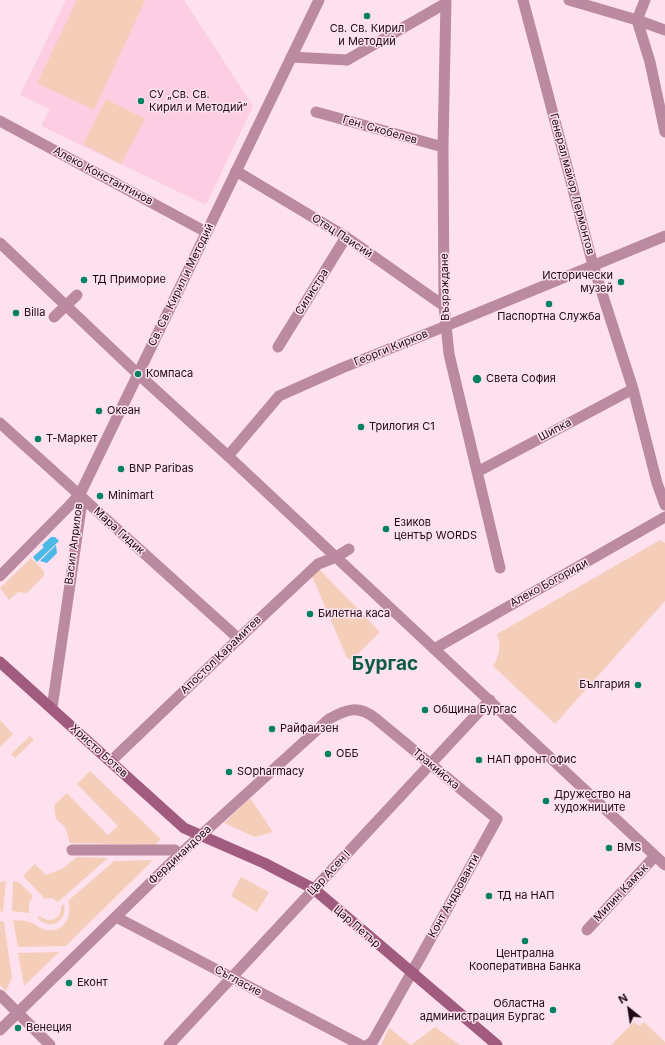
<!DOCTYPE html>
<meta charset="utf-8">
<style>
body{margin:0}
#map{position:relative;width:665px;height:1045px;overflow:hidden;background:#fee1ee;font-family:Inter,sans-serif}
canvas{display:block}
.north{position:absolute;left:609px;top:989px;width:40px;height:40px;-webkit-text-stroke:3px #fee1ee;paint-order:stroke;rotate:330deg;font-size:11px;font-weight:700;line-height:16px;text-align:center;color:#200815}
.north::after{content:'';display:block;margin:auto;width:14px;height:18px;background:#200815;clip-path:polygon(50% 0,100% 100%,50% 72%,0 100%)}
</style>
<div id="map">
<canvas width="665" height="1045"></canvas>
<div class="north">N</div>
</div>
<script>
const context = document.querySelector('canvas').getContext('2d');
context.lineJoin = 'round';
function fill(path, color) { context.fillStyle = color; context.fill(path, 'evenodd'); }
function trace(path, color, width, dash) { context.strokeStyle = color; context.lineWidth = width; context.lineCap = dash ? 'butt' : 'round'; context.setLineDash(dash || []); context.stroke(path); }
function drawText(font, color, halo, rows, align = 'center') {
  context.font = font + ' Inter,sans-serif'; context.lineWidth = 3; context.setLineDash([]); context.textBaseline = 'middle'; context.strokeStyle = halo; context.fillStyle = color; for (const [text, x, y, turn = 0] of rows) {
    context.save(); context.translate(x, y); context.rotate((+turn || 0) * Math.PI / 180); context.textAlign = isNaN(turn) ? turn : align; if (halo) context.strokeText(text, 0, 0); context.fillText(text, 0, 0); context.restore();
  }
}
fill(new Path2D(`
 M66 0H184L253 106 206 205 41 126 50 109 20 95Z`), '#fdcde4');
fill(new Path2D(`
 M77 0H143L145 1 94 110 37 83Z
 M106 99 145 119 121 164 83 144Z
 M660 540 665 543V601L555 724 493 666C500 655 501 645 497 634Z
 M31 558 44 571V576L27 593 18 592 9 600 0 588Z
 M319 569 380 632 353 659 350 660 347 658 312 576Z
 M0 720 13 734 0 747Z
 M30 736 34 740 15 758 11 754Z
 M90 771 161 839 155 845 70 843 65 827 56 819 54 805 67 793 108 835 118 826 77 784Z
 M250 798 273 832 255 837 224 823Z
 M77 857 108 858 58 902 52 898 45 899 23 876 35 864 46 875 62 869Z
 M153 860 66 946 18 947 13 920C19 921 27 920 32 923 37 925 40 929 46 930 64 933 73 916 68 901L114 861Z
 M241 877 269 892 257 912 231 896Z
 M6 881 3 912 0 911V882Z
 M13 881 20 883 33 896 29 903V913L12 911Z
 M64 904C68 922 50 931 37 918L40 916C50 925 62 918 61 906Z
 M0 921 4 922 12 978 6 991 0 985Z
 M59 952 24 986 18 953Z
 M634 1022 639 1026 644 1022 665 1042V1045H611Z
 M435 1027 460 1045H381L389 1028 411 1045Z`), '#f5ceba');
fill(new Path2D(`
 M51 537H55L59 541 37 562 33 557 44 547 42 545Z
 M56 545 57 553 47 563 40 561Z`), '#4bb9e6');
trace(new Path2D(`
 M291 57 347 60
 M0 121 206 232
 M0 243 138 374 228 456 665 865
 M54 317 77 295
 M228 456 279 396 342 368 446 326
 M52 470 107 520
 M0 576 69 506 80 494
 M253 625 318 564 336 557 349 549
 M434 649 665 517
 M52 708 76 543 81 508 80 494 319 0
 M72 850H175
 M314 889 490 700
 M587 930 655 856
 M0 995 18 1013`), '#bb8aa1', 11);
trace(new Path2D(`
 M446 0 443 147 444 306 449 354 500 568
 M523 0 593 265 633 389 657 483 665 505
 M569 0 637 20 665 30
 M637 20 650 62 665 132
 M637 20 645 0
 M347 60 446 3
 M316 112 443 147
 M236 171 346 237 444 306
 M446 326 665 236
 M278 347 346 237
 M0 423 52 470
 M477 472 633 389
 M107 520 239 639
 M111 761 253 625
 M200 836 329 719C347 709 358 705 375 718L497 819 421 956 373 1041 368 1045
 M116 917 361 1045
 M18 1013 50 1045
 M169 1045 314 889`), '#bb8aa1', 11);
trace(new Path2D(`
 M0 1030 179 855 200 836`), '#bb8aa1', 11);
trace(new Path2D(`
 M0 662 184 828 264 863 314 889 497 1045`), '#a05b7e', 11);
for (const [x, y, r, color] of [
 [367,16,4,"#008162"],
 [141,101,4,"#008162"],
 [84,280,4,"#008162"],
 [621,282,4,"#008162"],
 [549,304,4,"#008162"],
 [16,313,4,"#008162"],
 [138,374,4,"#008162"],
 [477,379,5,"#008162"],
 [99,411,4,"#008162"],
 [361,427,4,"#008162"],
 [38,439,4,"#008162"],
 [121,469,4,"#008162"],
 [100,496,4,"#008162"],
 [386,529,4,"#008162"],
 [310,614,4,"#008162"],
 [638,685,4,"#008162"],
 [425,710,4,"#008162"],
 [272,729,4,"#008162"],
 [328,754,4,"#008162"],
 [479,760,4,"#008162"],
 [229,772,4,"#008162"],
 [546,801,4,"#008162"],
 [609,848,4,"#008162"],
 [489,896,4,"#008162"],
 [525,941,4,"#008162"],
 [69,983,4,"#008162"],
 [553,1010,4,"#008162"],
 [18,1028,4,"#008162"]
]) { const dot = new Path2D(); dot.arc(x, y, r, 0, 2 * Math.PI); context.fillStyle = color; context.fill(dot); trace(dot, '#fee1ee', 1.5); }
drawText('11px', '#200815', '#fee1ee', [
 ["Св. Св. Кирил",367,29,"center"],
 ["и Методий",367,42,"center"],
 ["СУ „Св. Св.",149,95],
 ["Кирил и Методий“",149,108],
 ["Исторически",613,276,"right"],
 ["музей",613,289,"right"],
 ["ТД Приморие",92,280],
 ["Billa",24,313],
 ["Паспортна Служба",549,317,"center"],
 ["Компаса",146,374],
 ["Света София",486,379],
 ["Океан",107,411],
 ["Трилогия С1",369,427],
 ["Т-Маркет",46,439],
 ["BNP Paribas",129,469],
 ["Minimart",108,496],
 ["Езиков",394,523],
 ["център WORDS",394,536],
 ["Билетна каса",318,614],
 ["България",630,685,"right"],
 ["Община Бургас",433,710],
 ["Райфаизен",280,729],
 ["ОББ",336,754],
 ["НАП фронт офис",487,760],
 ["SOpharmacy",237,772],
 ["Дружество на",554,795],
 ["художниците",554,808],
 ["BMS",617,848],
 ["ТД на НАП",497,896],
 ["Централна",525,954,"center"],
 ["Кооперативна Банка",525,967,"center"],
 ["Еконт",77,983],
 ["Областна",545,1004,"right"],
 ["администрация Бургас",545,1017,"right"],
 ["Венеция",26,1028]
], 'left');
drawText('11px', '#200815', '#fee1ee', [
 ["Ген. Скобелев",380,130,16],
 ["Алеко Константинов",103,176,28],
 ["Генерал майор Лермонтов",572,184,75],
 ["Отец Паисий",342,236,33],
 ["Св. Св. Кирил и Методий",181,285,-64],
 ["Възраждане",445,287,-91],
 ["Силистра",312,292,-58],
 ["Георги Кирков",391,348,-22],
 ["Шипка",555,430,-28],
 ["Мара Гидик",119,531,42],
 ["Васил Априлов",74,544,-83],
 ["Алеко Богориди",549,583,-29],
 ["Апостол Карамитев",221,655,-44],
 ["Христо Ботев",99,751,42],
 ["Тракийска",436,769,40],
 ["Фердинандова",180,855,-43],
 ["Цар Асен I",329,873,-47],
 ["Милин Камък",621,893,-47],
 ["Конт Андрованти",454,896,-61],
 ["Цар Петър",357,927,41],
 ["Съгласие",238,981,28]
]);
drawText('bold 19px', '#0c5b45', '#fee1ee', [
 ["Бургас",385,664]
]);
</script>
